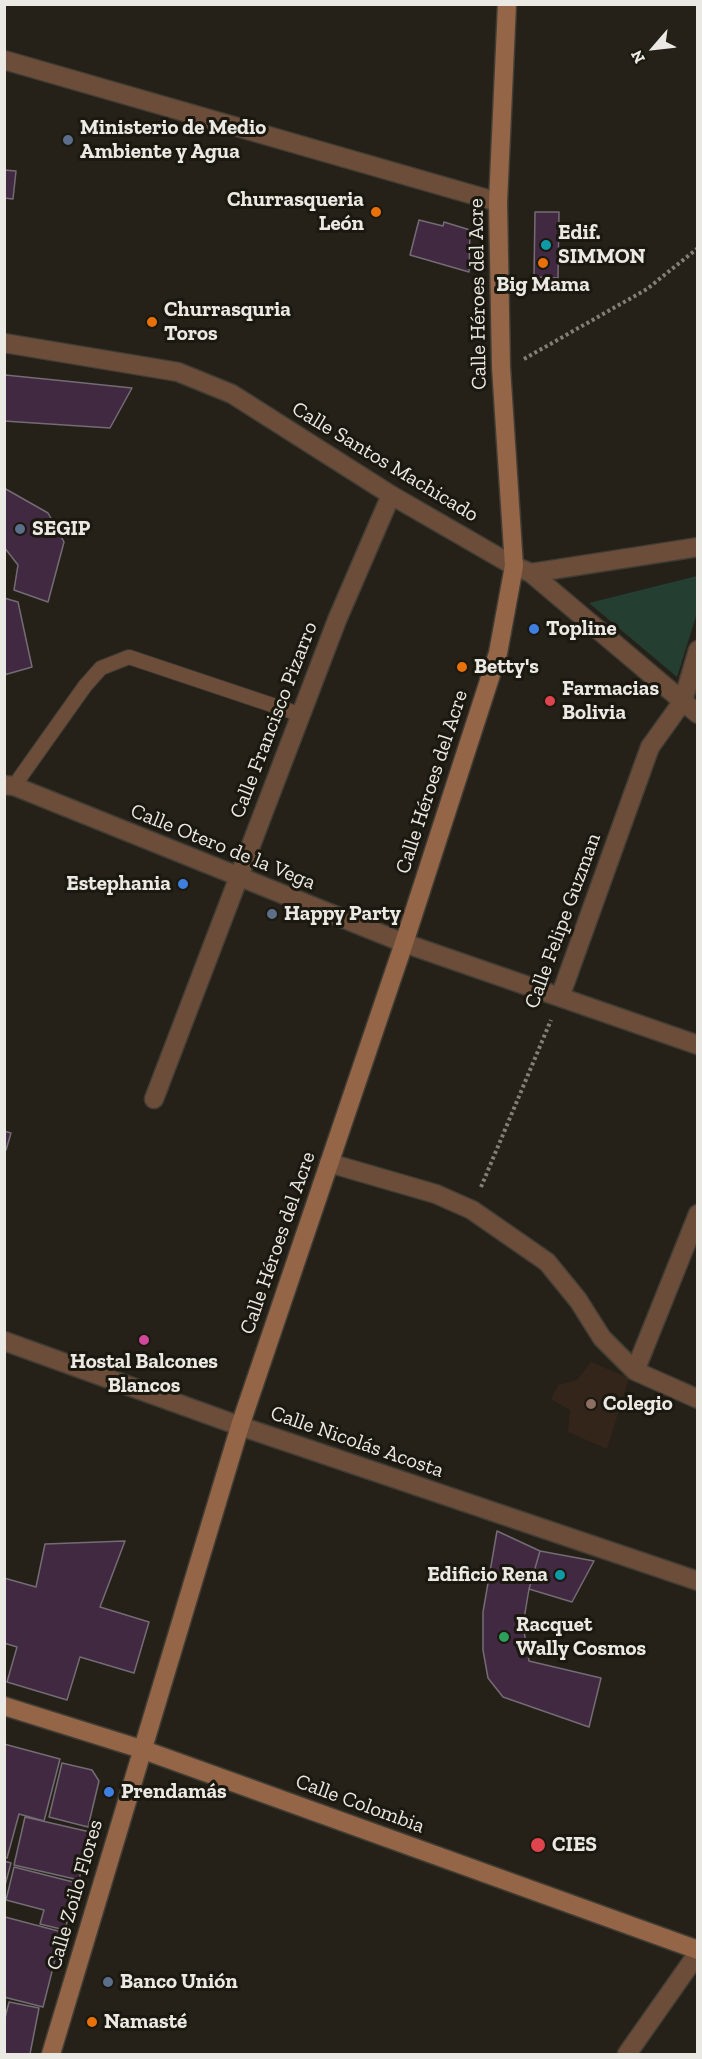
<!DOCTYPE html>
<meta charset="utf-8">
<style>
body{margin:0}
#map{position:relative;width:702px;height:2059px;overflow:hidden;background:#252118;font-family:"Zilla Slab",serif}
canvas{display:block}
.frame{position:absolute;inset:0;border:6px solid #ebe9e3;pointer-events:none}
.north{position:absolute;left:624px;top:18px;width:60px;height:60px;-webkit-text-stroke:4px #1b180f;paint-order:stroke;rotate:242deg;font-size:16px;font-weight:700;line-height:24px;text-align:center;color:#ebe9e3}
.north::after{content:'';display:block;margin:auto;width:21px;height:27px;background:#ebe9e3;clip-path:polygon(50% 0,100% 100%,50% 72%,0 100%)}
</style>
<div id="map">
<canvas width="702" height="2059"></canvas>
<div class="frame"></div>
<div class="north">N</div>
</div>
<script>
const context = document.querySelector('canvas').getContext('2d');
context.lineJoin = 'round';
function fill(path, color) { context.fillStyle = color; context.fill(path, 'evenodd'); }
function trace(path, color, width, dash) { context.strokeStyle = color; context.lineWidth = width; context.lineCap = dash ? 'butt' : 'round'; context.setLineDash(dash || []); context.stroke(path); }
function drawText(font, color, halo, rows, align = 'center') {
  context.font = font + ' "Zilla Slab",serif'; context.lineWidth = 6; context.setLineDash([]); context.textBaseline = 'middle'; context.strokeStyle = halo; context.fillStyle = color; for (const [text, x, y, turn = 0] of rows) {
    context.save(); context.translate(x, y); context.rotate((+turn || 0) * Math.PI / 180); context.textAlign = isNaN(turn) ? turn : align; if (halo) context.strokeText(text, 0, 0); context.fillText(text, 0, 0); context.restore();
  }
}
fill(new Path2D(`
 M591 1362 629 1378 607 1449 568 1432 570 1410 551 1399 558 1385 577 1380Z`), '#34251a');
fill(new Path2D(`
 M697 576V613L677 677 589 603Z`), '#243e31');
const building = new Path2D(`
 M4 170 16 171 13 199 4 198Z
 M535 212H559L558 278 534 277Z
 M419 220 443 226 444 222 470 230 469 272 410 255Z
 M5 375 65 381 132 388 110 428 4 421Z
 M4 488 48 513 64 542 48 602 14 590 18 565 4 547Z
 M4 598 18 602 32 667 4 675Z
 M4 1131 11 1133 6 1150H4Z
 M497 1531 540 1551 529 1589 523 1625 529 1661 601 1678 589 1727 503 1697 488 1678 483 1650V1612Z
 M125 1541 100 1607 149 1622 134 1673 80 1657 67 1700 7 1682 17 1647 4 1643V1578L36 1587 45 1544Z
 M540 1551 594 1561 572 1602 529 1589Z
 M4 1744 60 1759 44 1821 19 1814 7 1858H4Z
 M62 1763 92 1770 99 1781 88 1827 49 1817Z
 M25 1817 90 1832 79 1880 14 1865Z
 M4 1861 11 1863 4 1889Z
 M14 1867 77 1883 65 1930 40 1924 44 1910 6 1900Z
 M5 1917 62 1932 43 2007 4 1997Z
 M9 2002 39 2008 30 2054H4V2022Z`);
fill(building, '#402941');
trace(building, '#746c74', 1.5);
const service = new Path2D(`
 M14 786 85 686 101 668 129 657 302 715`);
const pedestrian = new Path2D(`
 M683 701 698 650`);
const minor = new Path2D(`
 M4 60 498 202
 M4 343 178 372 232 394 391 495 514 566 531 573 698 714
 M531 573 698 547
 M4 785 14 786 404 943 698 1045
 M560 997 650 747 683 701
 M154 1099 337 620 391 495
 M329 1163 436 1194 472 1210 547 1262 578 1300 602 1338 635 1371 698 1399
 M4 1341 240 1426 698 1581
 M635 1371 698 1214`);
const tertiary = new Path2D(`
 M627 2054 698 1953`);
const secondary = new Path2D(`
 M4 1706 141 1749 698 1950
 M51 2054 240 1426 404 943 498 653 514 566 501 367 498 202 507 4`);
trace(service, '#413d34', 16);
trace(pedestrian, '#413d34', 21);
trace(minor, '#413d34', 21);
trace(tertiary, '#413d34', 21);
trace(secondary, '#413d34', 21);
trace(new Path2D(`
 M524 359 647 289 698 248
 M481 1187 551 1020`), '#827f77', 4, [3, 3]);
trace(service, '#6b4d3a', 14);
trace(pedestrian, '#6b4d3a', 18);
trace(minor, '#6b4d3a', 18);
trace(tertiary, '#6b4d3a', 18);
trace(secondary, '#946546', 18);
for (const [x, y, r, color] of [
 [68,140,6,"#5c6f8a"],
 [376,212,6,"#e8710a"],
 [546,245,6,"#0f9aa8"],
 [543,263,6,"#e8710a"],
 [152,322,6,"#e8710a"],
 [20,529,6,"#5c6f8a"],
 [534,629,6,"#3f7fe0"],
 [462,667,6,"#e8710a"],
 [550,701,6,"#e0444e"],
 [183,884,6,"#3f7fe0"],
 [272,914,6,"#5c6f8a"],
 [144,1340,6,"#d1479c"],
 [591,1404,6,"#8d6e63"],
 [560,1575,6,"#0f9aa8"],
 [504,1637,6,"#2e9e5b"],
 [109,1792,6,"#3f7fe0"],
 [538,1845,8,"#e0444e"],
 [108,1982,6,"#5c6f8a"],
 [92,2022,6,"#e8710a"]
]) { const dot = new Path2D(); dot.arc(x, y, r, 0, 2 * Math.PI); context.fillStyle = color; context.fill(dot); trace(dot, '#1b180f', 2); }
drawText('bold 21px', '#ebe9e3', '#1b180f', [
 ["Ministerio de Medio",80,128],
 ["Ambiente y Agua",80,152],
 ["Churrasqueria",364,200,"right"],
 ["León",364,224,"right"],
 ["Edif.",558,233],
 ["SIMMON",558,257],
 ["Big Mama",543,285,"center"],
 ["Churrasquria",164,310],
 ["Toros",164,334],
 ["SEGIP",32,529],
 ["Topline",546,629],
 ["Betty's",474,667],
 ["Farmacias",562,689],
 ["Bolivia",562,713],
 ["Estephania",171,884,"right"],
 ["Happy Party",284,914],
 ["Hostal Balcones",144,1362,"center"],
 ["Blancos",144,1386,"center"],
 ["Colegio",603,1404],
 ["Edificio Rena",548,1575,"right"],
 ["Racquet",516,1625],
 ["Wally Cosmos",516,1649],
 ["Prendamás",121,1792],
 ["CIES",552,1845],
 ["Banco Unión",120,1982],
 ["Namasté",104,2022]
], 'left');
drawText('21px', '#ebe9e3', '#1b180f', [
 ["Calle Héroes del Acre",478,294,-91],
 ["Calle Santos Machicado",385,462,31],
 ["Calle Francisco Pizarro",274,720,-69],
 ["Calle Héroes del Acre",432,782,-72],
 ["Calle Otero de la Vega",223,847,22],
 ["Calle Felipe Guzman",563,921,-70],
 ["Calle Héroes del Acre",278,1243,-71],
 ["Calle Nicolás Acosta",357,1442,19],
 ["Calle Colombia",360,1804,20],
 ["Calle Zoilo Flores",75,1895,-74]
]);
</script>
